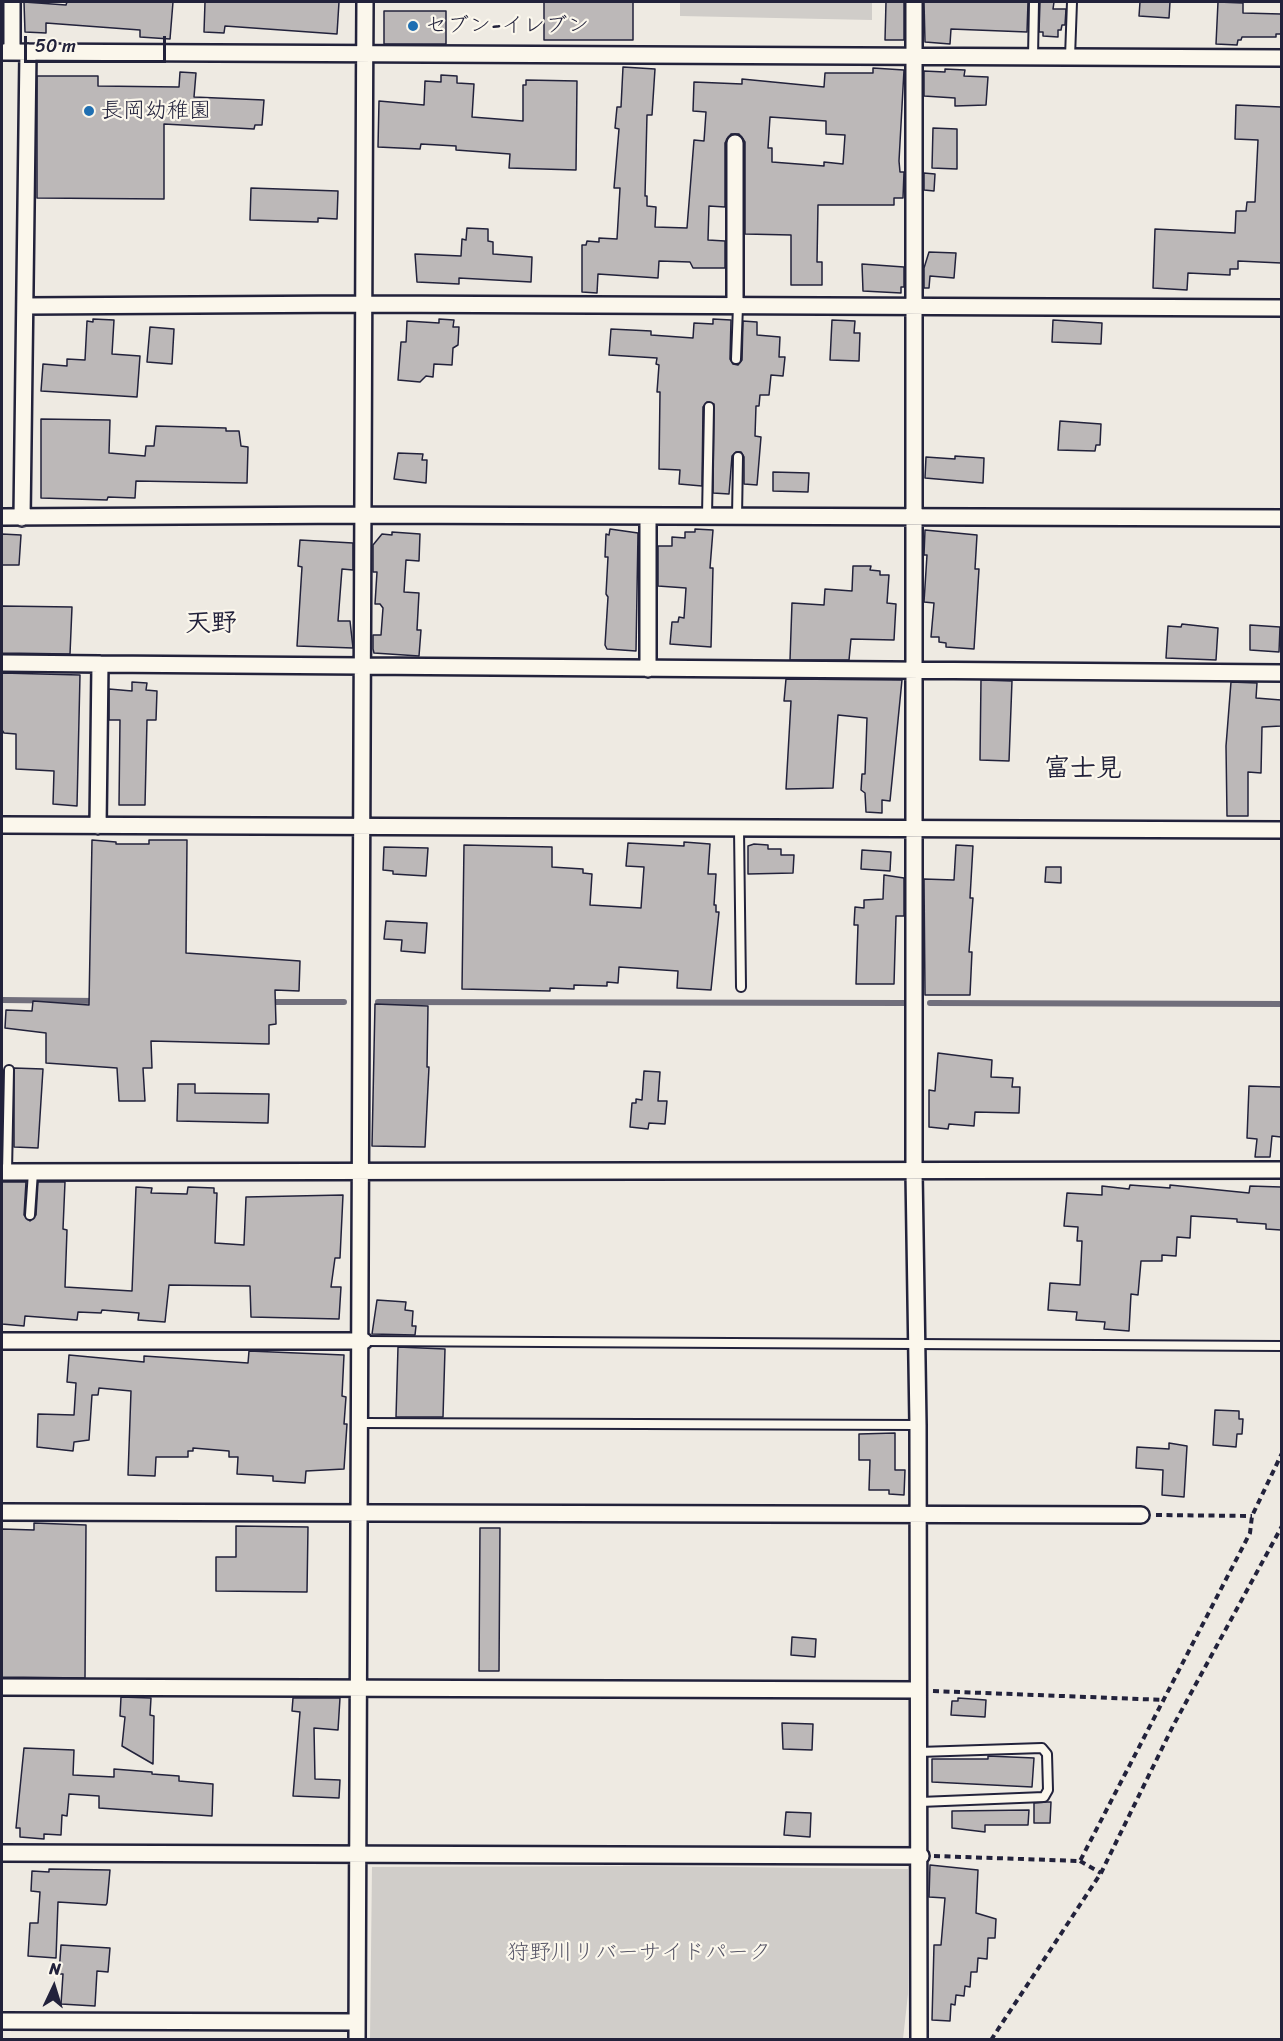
<!DOCTYPE html>
<meta charset="utf-8">
<style>
body{margin:0}
#map{position:relative;width:1283px;height:2041px;overflow:hidden;background:#eeeae2;font-family:Sriracha,sans-serif}
canvas{display:block}
.frame{position:absolute;inset:0;border:3px solid #22223b;pointer-events:none}
.north{position:absolute;left:24px;top:1957px;width:60px;height:60px;-webkit-text-stroke:4px #fbf7ec;paint-order:stroke;rotate:4deg;font-size:16px;font-weight:700;line-height:24px;text-align:center;color:#22223b}
.north::after{content:'';display:block;margin:auto;width:21px;height:27px;background:#22223b;clip-path:polygon(50% 0,100% 100%,50% 72%,0 100%)}
.scale{position:absolute;left:24px;top:36px;width:142px;height:27px;box-sizing:border-box;border:3px solid #22223b;border-top:0;padding-left:8px;font-size:18px;line-height:21px;white-space:nowrap;color:#22223b;-webkit-text-stroke:4px #fbf7ec;paint-order:stroke}
</style>
<div id="map">
<canvas width="1283" height="2041"></canvas>
<div class="frame"></div>
<div class="north">N</div>
<div class="scale">50 m</div>
</div>
<script>
const context = document.querySelector('canvas').getContext('2d');
context.lineJoin = 'round';
function fill(path, color) { context.fillStyle = color; context.fill(path, 'evenodd'); }
function trace(path, color, width, dash) { context.strokeStyle = color; context.lineWidth = width; context.lineCap = dash ? 'butt' : 'round'; context.setLineDash(dash || []); context.stroke(path); }
function drawText(font, color, halo, rows, align = 'center') {
  context.font = font + ' Sriracha,"Klee One",sans-serif'; context.lineWidth = 4.5; context.setLineDash([]); context.textBaseline = 'middle'; context.strokeStyle = halo; context.fillStyle = color; for (const [text, x, y, turn = 0] of rows) {
    context.save(); context.translate(x, y); context.rotate((+turn || 0) * Math.PI / 180); context.textAlign = isNaN(turn) ? turn : align; if (halo) context.strokeText(text, 0, 0); context.fillText(text, 0, 0); context.restore();
  }
}
fill(new Path2D(`
 M680 2H872V20L680 16Z
 M644 1866 908 1869V1994L903 2039H370L372 1867Z`), '#d0cdc9');
trace(new Path2D(`
 M2 1000 97 1001
 M269 1002H344
 M378 1002 904 1003
 M930 1003 1282 1004`), '#716f7c', 6);
const building = new Path2D(`
 M24 2 66 5 67 2H173L170 39 140 37V30L46 23V33L25 32Z
 M205 2H339L337 34 225 26 224 33 204 32Z
 M544 2H633V40H544Z
 M886 2H904V40H885Z
 M924 2H1028L1027 32 951 29 950 44 925 42Z
 M1040 2H1054L1053 9H1066L1065 25H1062L1061 30H1058V37L1043 36V32H1039Z
 M1140 2H1170L1169 18 1139 16Z
 M1218 2 1243 3V13L1281 14V34H1276V37H1242L1241 40H1238L1237 45 1216 44Z
 M384 11H446V44H384Z
 M623 67 655 69 652 115H647L645 196H647V206L656 207 655 227 687 228 694 140 704 141 706 112 693 111 694 82 742 84V79L824 87 825 73H873V68L904 70 899 161 900 172H904L903 198H894V205H818L817 262H822V285H791V235L745 234V142L739 134H731L725 143V207L709 206 708 240 725 241V268H693L690 262 659 261 658 278 598 274 597 293 582 292V245H586L587 241 599 242V238L617 239 620 188H614L619 129 615 128 617 107H621ZM770 117 826 121V134L845 135 843 164 824 162V166L772 162V148H768Z
 M945 69 965 70 964 76 988 77 986 105 955 106V98L924 96V71L945 72Z
 M180 72 196 73 194 97 264 100 262 125H255L254 129 164 124V199L37 198V76H98V86L179 87Z
 M441 75 457 76V83L474 84 472 117 523 121V85H526V80L577 81 576 170 509 168 510 154 456 150V146L421 144 420 149 378 147 379 101 424 105 425 81 441 82Z
 M1236 105 1281 107V263L1238 261V269H1230V275L1188 273 1187 290 1153 288 1155 229 1235 233 1236 211H1246L1247 202H1255L1258 140 1235 139Z
 M933 128 957 129V169L932 168Z
 M924 173 935 174 934 191 924 190Z
 M251 188 338 191 337 219 318 218V222L250 220Z
 M467 228 488 229V241L493 242V254L532 257 531 282 459 278V284L417 282 415 254 461 256 462 239 466 240Z
 M929 252 956 253 954 278 930 276 929 288H924V268Z
 M862 264 904 267V287H901V293L863 291Z
 M93 319 114 320 112 354 140 356 137 397 41 391 43 364 67 366V359L85 360 87 321 93 322Z
 M439 319 454 320 453 327H459L458 345 453 348 452 365 434 364 433 377 426 376 420 382 398 380 401 342H406L407 321 439 323Z
 M713 319 731 320 730 359 733 364 738 365 742 360 743 321 757 322V335L780 337 779 357H785L783 376 771 375 769 395H760L759 406H756L755 436 761 437 757 485 744 484V457L741 452H736L732 456 729 494 713 493 714 404 707 402 703 407 702 486 679 484 680 470 659 469 660 392H657L659 365 656 364 657 358 609 355 611 329 651 331V335L693 338 694 323 713 324Z
 M832 320 855 321 854 333H860L859 361 830 360Z
 M1053 320 1102 323 1101 344 1052 342Z
 M150 327 174 329 172 364 147 362Z
 M41 419 110 420 109 453 145 456 146 446H154L156 426 226 428V431H239L241 446 248 447 247 483 136 481 135 498 108 497 107 500 41 498Z
 M1060 421 1101 424 1100 445H1096L1095 451 1058 450Z
 M398 453 423 454 422 460H427L426 483 394 479Z
 M955 456 984 458 983 483 925 478 926 457 955 459Z
 M773 472 809 473 808 492 773 491Z
 M610 529 638 533 636 651 607 649 605 645 608 597 606 594 608 557H605L606 534 609 535Z
 M695 529 713 530 710 568H713L711 647 670 644 672 622H678L679 617 684 618 686 588 658 586V546H672V537L685 538V532H695Z
 M925 530 977 535 975 569H979L974 649 946 647V643L939 642V637H931L934 603 924 602 927 555H924Z
 M392 532 420 534 419 561 406 560 404 592 419 593 417 630H421L419 656 374 653 373 649V635H381L383 608 380 604H375L377 572H373V545L382 534 392 535Z
 M2 534 21 535 19 565H2Z
 M300 540 353 543V570L342 569 338 621H350L353 648 297 646 302 567 298 566Z
 M853 566H871L870 570 880 571V575H889L887 603 896 604 894 640 851 639 849 660H790L792 603 824 605 825 589 852 591Z
 M2 606 72 607 70 654 2 653Z
 M1182 624 1218 628 1216 660 1166 658 1168 626 1181 627Z
 M1250 625 1280 627 1279 652 1250 650Z
 M2 673 80 675 77 806 53 804 54 771 16 769V734L4 733 2 730Z
 M786 679 902 680 890 801 882 800V813L866 812 865 793 861 790 862 774H865L867 718 838 715 833 788 786 789 791 701H784Z
 M981 680 1012 681 1009 761 980 760Z
 M132 682 147 683 146 690 157 691 156 720H147L145 805H119L120 720H109V689L132 691Z
 M1231 682 1257 683 1256 698 1281 700V726L1262 727 1261 773 1248 772V816H1227L1226 746Z
 M92 840 116 842V844H149V840H187L186 953 300 961 299 991 275 990 276 1024 269 1025V1044L151 1041 152 1068H143L145 1101H119L117 1068 46 1063V1033L5 1028 6 1010 32 1011 33 1001 89 1005Z
 M684 842 710 844 708 874H716L714 905H716V912H719L711 990 677 988 678 971 619 967 618 983 607 982V986L574 985V989L550 988V991L462 989 464 845 552 847V867L583 869V873L592 874 590 905 641 908 644 867 626 866 628 843 684 846Z
 M754 844 768 845V849H781V855H794L793 873 748 874V846Z
 M956 845 973 846 970 898H973L969 952H972L970 995H925L924 879 954 880Z
 M384 847 428 848 426 876 393 874V871L383 870Z
 M862 850 891 852 890 871 861 869Z
 M1046 867H1061V883L1045 882Z
 M884 875 904 878V916H896L894 984H856L858 925H854L855 907 864 908V900L883 899Z
 M386 921 427 923 425 953 401 951 402 940 384 939Z
 M375 1004 428 1006 427 1067H429L425 1147 372 1146Z
 M938 1053 992 1060 991 1077 1013 1078 1012 1087H1020L1019 1113 975 1112 974 1126 949 1124 948 1129 929 1127V1090L935 1091Z
 M14 1068 43 1069 38 1148 14 1147Z
 M644 1071 660 1072 658 1101H667L665 1124 649 1123 648 1129 630 1127 632 1103H636V1099L642 1100Z
 M178 1084H195V1093L269 1094 268 1123 177 1121Z
 M1249 1086 1281 1087V1137L1272 1136 1270 1157H1255L1257 1139 1247 1138Z
 M2 1182H26L24 1215 30 1221 36 1215 38 1182H65L63 1229 67 1230 65 1287 132 1291 136 1187 152 1188 151 1193 187 1194 188 1187 214 1188V1193H217L215 1243 244 1245 246 1197 343 1195 340 1258H335L331 1287H341L339 1319 251 1317 250 1286 169 1285 165 1322 138 1320 139 1313 102 1310 101 1313 78 1312 77 1320 25 1316 24 1326 2 1324Z
 M1130 1185 1170 1188V1185L1249 1193 1250 1186 1281 1187V1230L1266 1229V1224L1237 1222V1219L1191 1216 1190 1238 1177 1237 1176 1256 1162 1255V1261H1141L1138 1295 1131 1294 1129 1331 1104 1329 1105 1322 1076 1320 1077 1312 1048 1310 1050 1283 1080 1285 1082 1241H1077L1078 1227 1064 1226 1067 1193 1102 1195V1186L1129 1189Z
 M377 1300 406 1302 405 1310 413 1311 412 1326H416L415 1335 372 1334Z
 M398 1347 445 1349 443 1417H396Z
 M249 1351 344 1355 342 1396 346 1397 344 1424H347L344 1469 306 1471 305 1483 273 1481V1476L237 1474 238 1457H229V1451L193 1448V1451H188V1457H156L155 1476 128 1475 131 1391 99 1388 98 1395H92L89 1440 74 1442 73 1451 37 1447 38 1414 74 1415 76 1383 67 1382 69 1355 144 1362V1356L248 1363Z
 M1215 1410 1239 1411V1419H1243L1242 1434H1237L1236 1447 1213 1445Z
 M895 1433V1470H905L904 1495 889 1494V1490H869L870 1460H859V1434Z
 M1169 1443 1187 1446 1184 1497 1162 1495 1163 1470 1136 1468 1137 1447 1169 1449Z
 M34 1523 86 1525 85 1678 2 1677V1529L34 1530Z
 M236 1526 308 1527 307 1592 216 1591V1557H236Z
 M480 1528H500L499 1671H479Z
 M792 1637 816 1639 815 1657 791 1655Z
 M121 1697 151 1698 150 1715 154 1716 153 1764 122 1746 125 1717 120 1716Z
 M293 1698H340L338 1730 314 1728 315 1779 340 1780 339 1798 293 1796 300 1712 292 1711Z
 M958 1698 986 1700 985 1717 951 1715 952 1701H958Z
 M782 1723 813 1724 812 1750 783 1749Z
 M24 1748 74 1750 73 1775 114 1777V1769L152 1772V1774L179 1776V1781L213 1784 212 1816 99 1808V1796L69 1794 67 1816 62 1815 61 1835 44 1834V1839L20 1837V1828H16Z
 M988 1756 1034 1758 1032 1787 932 1782V1759H988Z
 M1047 1802H1051L1050 1823H1034V1803Z
 M1029 1810 1028 1825H985V1832L952 1828V1811Z
 M786 1812 811 1813 810 1837 784 1835Z
 M930 1865 978 1870 976 1913 996 1919 995 1938H988L987 1959 978 1958 977 1972H971L970 1987 965 1986 964 1996 956 1995 955 2005 951 2004 950 2021 932 2020 934 1945H941L945 1898 929 1897Z
 M49 1869 110 1870 107 1903 106 1905 58 1902 56 1958 28 1956 30 1923H38L40 1892 31 1891 32 1871 49 1872Z
 M61 1945 110 1948 108 1972 97 1971 95 2006 61 2004 63 1974H59Z`);
fill(building, '#bcb8b8');
trace(building, '#22223b', 1.5);
const lane = new Path2D(`
 M1033 57 1034 2
 M1070 57 1072 2
 M736 359 738 306
 M707 516 709 407
 M737 517 738 457
 M739 829 741 987
 M7 1172 9 1070
 M30 1215 33 1172
 M364 1341 1282 1346
 M363 1423 918 1425
 M919 1752 1042 1748 1047 1754 1048 1790 1044 1797 920 1802`);
const street = new Path2D(`
 M914 2V1172L918 1425 919 2040
 M2 52 1282 58
 M12 52V2
 M25 306 364 304 1282 308
 M735 306V143
 M2 517 363 515 1282 518
 M22 518 28 52
 M2 663 100 664
 M648 669V517
 M2 825 1282 830
 M98 826 100 664 1282 673
 M2 1172 1282 1170
 M2 1341H364
 M2 1512 1141 1515
 M2 1687 917 1690
 M2 1853 921 1856
 M2 2021 357 2022
 M357 2040C365 1360 361 681 365 2`);
trace(lane, '#22223b', 12);
trace(street, '#22223b', 20);
trace(new Path2D(`
 M1156 1515 1252 1516
 M933 1691 1165 1700
 M934 1856 1080 1861 1250 1533 1252 1516 1282 1453
 M1080 1861 1101 1873
 M991 2040 1101 1873 1173 1726 1282 1526`), '#22223b', 4, [6, 4.5]);
trace(lane, '#fbf7ec', 8);
trace(street, '#fbf7ec', 15);
for (const [x, y, r, color] of [
 [413,26,6,"#1f6fb2"],
 [89,111,6,"#1f6fb2"]
]) { const dot = new Path2D(); dot.arc(x, y, r, 0, 2 * Math.PI); context.fillStyle = color; context.fill(dot); trace(dot, '#fbf7ec', 2); }
drawText('22px', '#22223b', '#fbf7ec', [
 ["セブン-イレブン",425,26],
 ["長岡幼稚園",101,111]
], 'left');
drawText('22px', '#565566', '#fbf7ec', [
 ["狩野川リバーサイドパーク",639,1953]
]);
drawText('bold 26px', '#22223b', '#fbf7ec', [
 ["天野",211,624],
 ["富士見",1083,769]
]);
</script>
